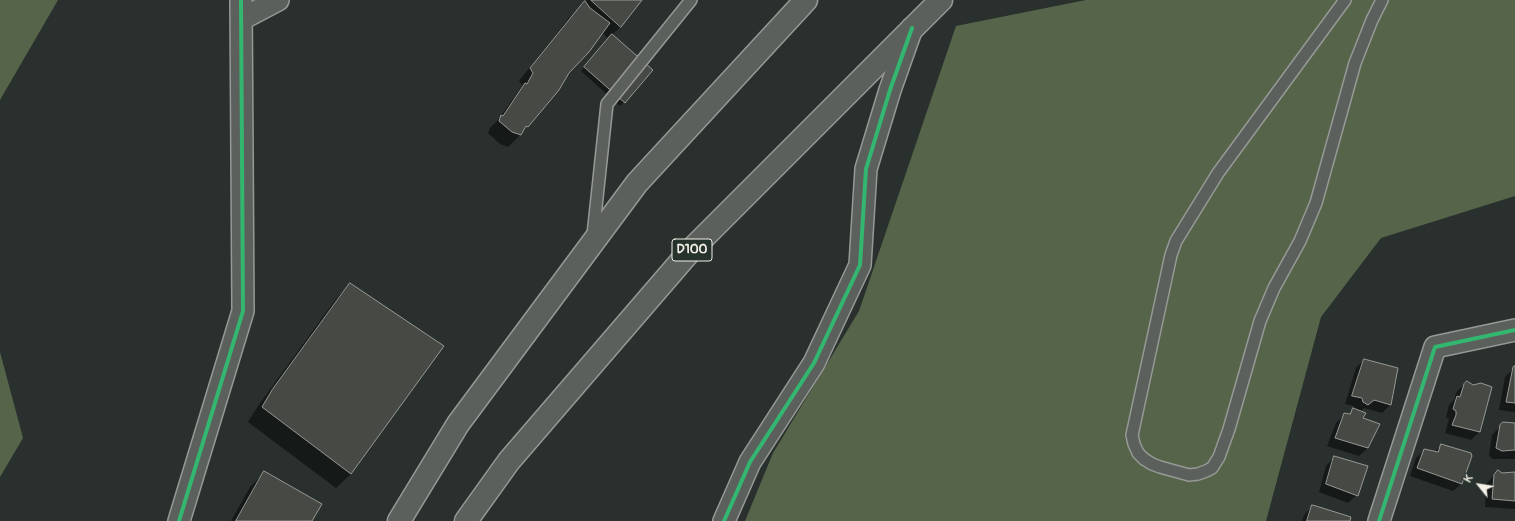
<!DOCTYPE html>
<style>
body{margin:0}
#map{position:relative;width:1515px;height:521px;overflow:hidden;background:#29302d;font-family:Pangolin,sans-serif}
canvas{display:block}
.north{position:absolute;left:1459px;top:465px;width:40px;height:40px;-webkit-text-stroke:3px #26332d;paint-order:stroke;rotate:300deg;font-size:11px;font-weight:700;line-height:16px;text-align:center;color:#f4f1e8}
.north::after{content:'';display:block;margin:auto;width:14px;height:18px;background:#f4f1e8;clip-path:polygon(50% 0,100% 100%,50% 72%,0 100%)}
</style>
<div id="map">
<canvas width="1515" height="521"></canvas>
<div class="north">K</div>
</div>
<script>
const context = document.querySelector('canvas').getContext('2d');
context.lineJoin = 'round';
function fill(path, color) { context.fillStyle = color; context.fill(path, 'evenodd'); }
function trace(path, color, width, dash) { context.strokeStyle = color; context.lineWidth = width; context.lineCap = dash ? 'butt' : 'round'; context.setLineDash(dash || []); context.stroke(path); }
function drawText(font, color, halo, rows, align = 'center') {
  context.font = font + ' Pangolin,sans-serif'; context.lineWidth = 3.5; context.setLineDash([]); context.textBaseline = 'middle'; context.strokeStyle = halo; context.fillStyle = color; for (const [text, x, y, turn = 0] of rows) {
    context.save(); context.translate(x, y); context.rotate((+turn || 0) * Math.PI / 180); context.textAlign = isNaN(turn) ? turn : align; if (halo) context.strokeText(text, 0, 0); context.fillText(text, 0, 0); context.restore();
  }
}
fill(new Path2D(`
 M0 0H58L0 100Z
 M1086 0H1515V196L1381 238 1321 317 1266 521H745L773 453 859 311 956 26Z
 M0 352 23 438 0 477Z`), '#56654a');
fill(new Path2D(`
 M587 0H641L620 27 612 35 624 102 620 106 581 71 609 39 602 32 568 73 520 135 508 147 500 144 488 133 490 128 497 121 518 92 522 85 519 81 569 18Z
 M350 284 442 347 351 474 336 488 248 422 258 406 336 299Z
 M1364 360 1397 369 1390 405 1382 413 1364 408 1360 412 1368 448 1359 456 1327 446 1336 423 1345 414 1348 415 1354 409 1355 410 1354 406 1345 404 1356 368Z
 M1515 367V412L1499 410 1505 377Z
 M1464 384 1490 387 1479 432 1471 440 1445 433 1449 419 1446 417 1449 405 1454 400 1456 393Z
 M1503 423 1515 424V459H1493L1489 456 1492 435Z
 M1442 445 1462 483 1453 491 1410 476 1416 458 1425 450 1434 452Z
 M1334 457 1357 495 1348 503 1319 492 1326 466Z
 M1498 471 1502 474 1515 473V509L1485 507 1486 484Z
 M265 472 311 521H231L250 487Z
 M1312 506 1349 521H1302L1304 515Z`), '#0007');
const building = new Path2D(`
 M591 0H642L621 27Z
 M585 1 590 8 610 23 589 52 569 73 559 90 528 127 526 126 521 135 512 132 499 121 501 115 503 116 525 83 527 84 533 73 530 68 581 5Z
 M612 34 653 70 625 103 584 67Z
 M350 283 444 346 351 474 262 407 272 390Z
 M1364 359 1398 368 1391 405 1374 400 1368 405 1363 402 1362 398 1352 396Z
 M1515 366V403L1506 402 1513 367Z
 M1467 381 1473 385 1481 383 1492 387 1480 432 1452 425 1456 415V411L1453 409 1457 396 1460 397 1464 384Z
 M1353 408 1366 413 1363 418 1380 424 1368 448 1335 438 1344 413 1350 414Z
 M1503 422 1515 423V450L1502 451 1496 448 1500 425Z
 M1441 444 1471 453 1472 456 1462 484 1417 468 1424 449 1438 452Z
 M1334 456 1368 466 1358 496 1326 484Z
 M1498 470 1502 473 1515 472V501L1492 499 1494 475Z
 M264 471 322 504 312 521H236Z
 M1312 505 1316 506 1351 517 1350 521H1307Z`);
fill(building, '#464944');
trace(building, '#969996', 1);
const lane = new Path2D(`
 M1345 0 1218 173 1176 241 1171 255 1132 435 1134 444 1138 453 1144 459 1152 464 1160 467 1189 475 1198 474 1206 471 1212 468 1219 457 1229 429 1260 321 1274 288 1300 241 1316 203 1355 63 1372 20 1382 0
 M593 235 607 104 691 0`);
const street = new Path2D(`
 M242 19 278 0
 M179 521 243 311 241 0
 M724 521 750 462 814 363 860 265 866 169 890 90 912 28
 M1379 521 1435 347 1515 330`);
const highway = new Path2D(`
 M399 521 458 424 637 183 806 0
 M466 521 509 461 690 251 941 0`);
trace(lane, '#969996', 14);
trace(street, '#969996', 24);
trace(highway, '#969996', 25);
trace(lane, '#5c605c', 11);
trace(street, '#5c605c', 21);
trace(highway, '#5c605c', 22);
trace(new Path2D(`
 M179 521 243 311 241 0
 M724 521 750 462 814 363 860 265 866 169 890 90 912 28
 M1379 521 1435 347 1515 330`), '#33b770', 4);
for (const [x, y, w] of [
 [692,250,40]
]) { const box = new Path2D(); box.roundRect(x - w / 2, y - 11, w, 22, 3); context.fillStyle = '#26332d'; context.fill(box); trace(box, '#f4f1e8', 1); }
drawText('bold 13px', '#f4f1e8', null, [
 ["D100",692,250]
]);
</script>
